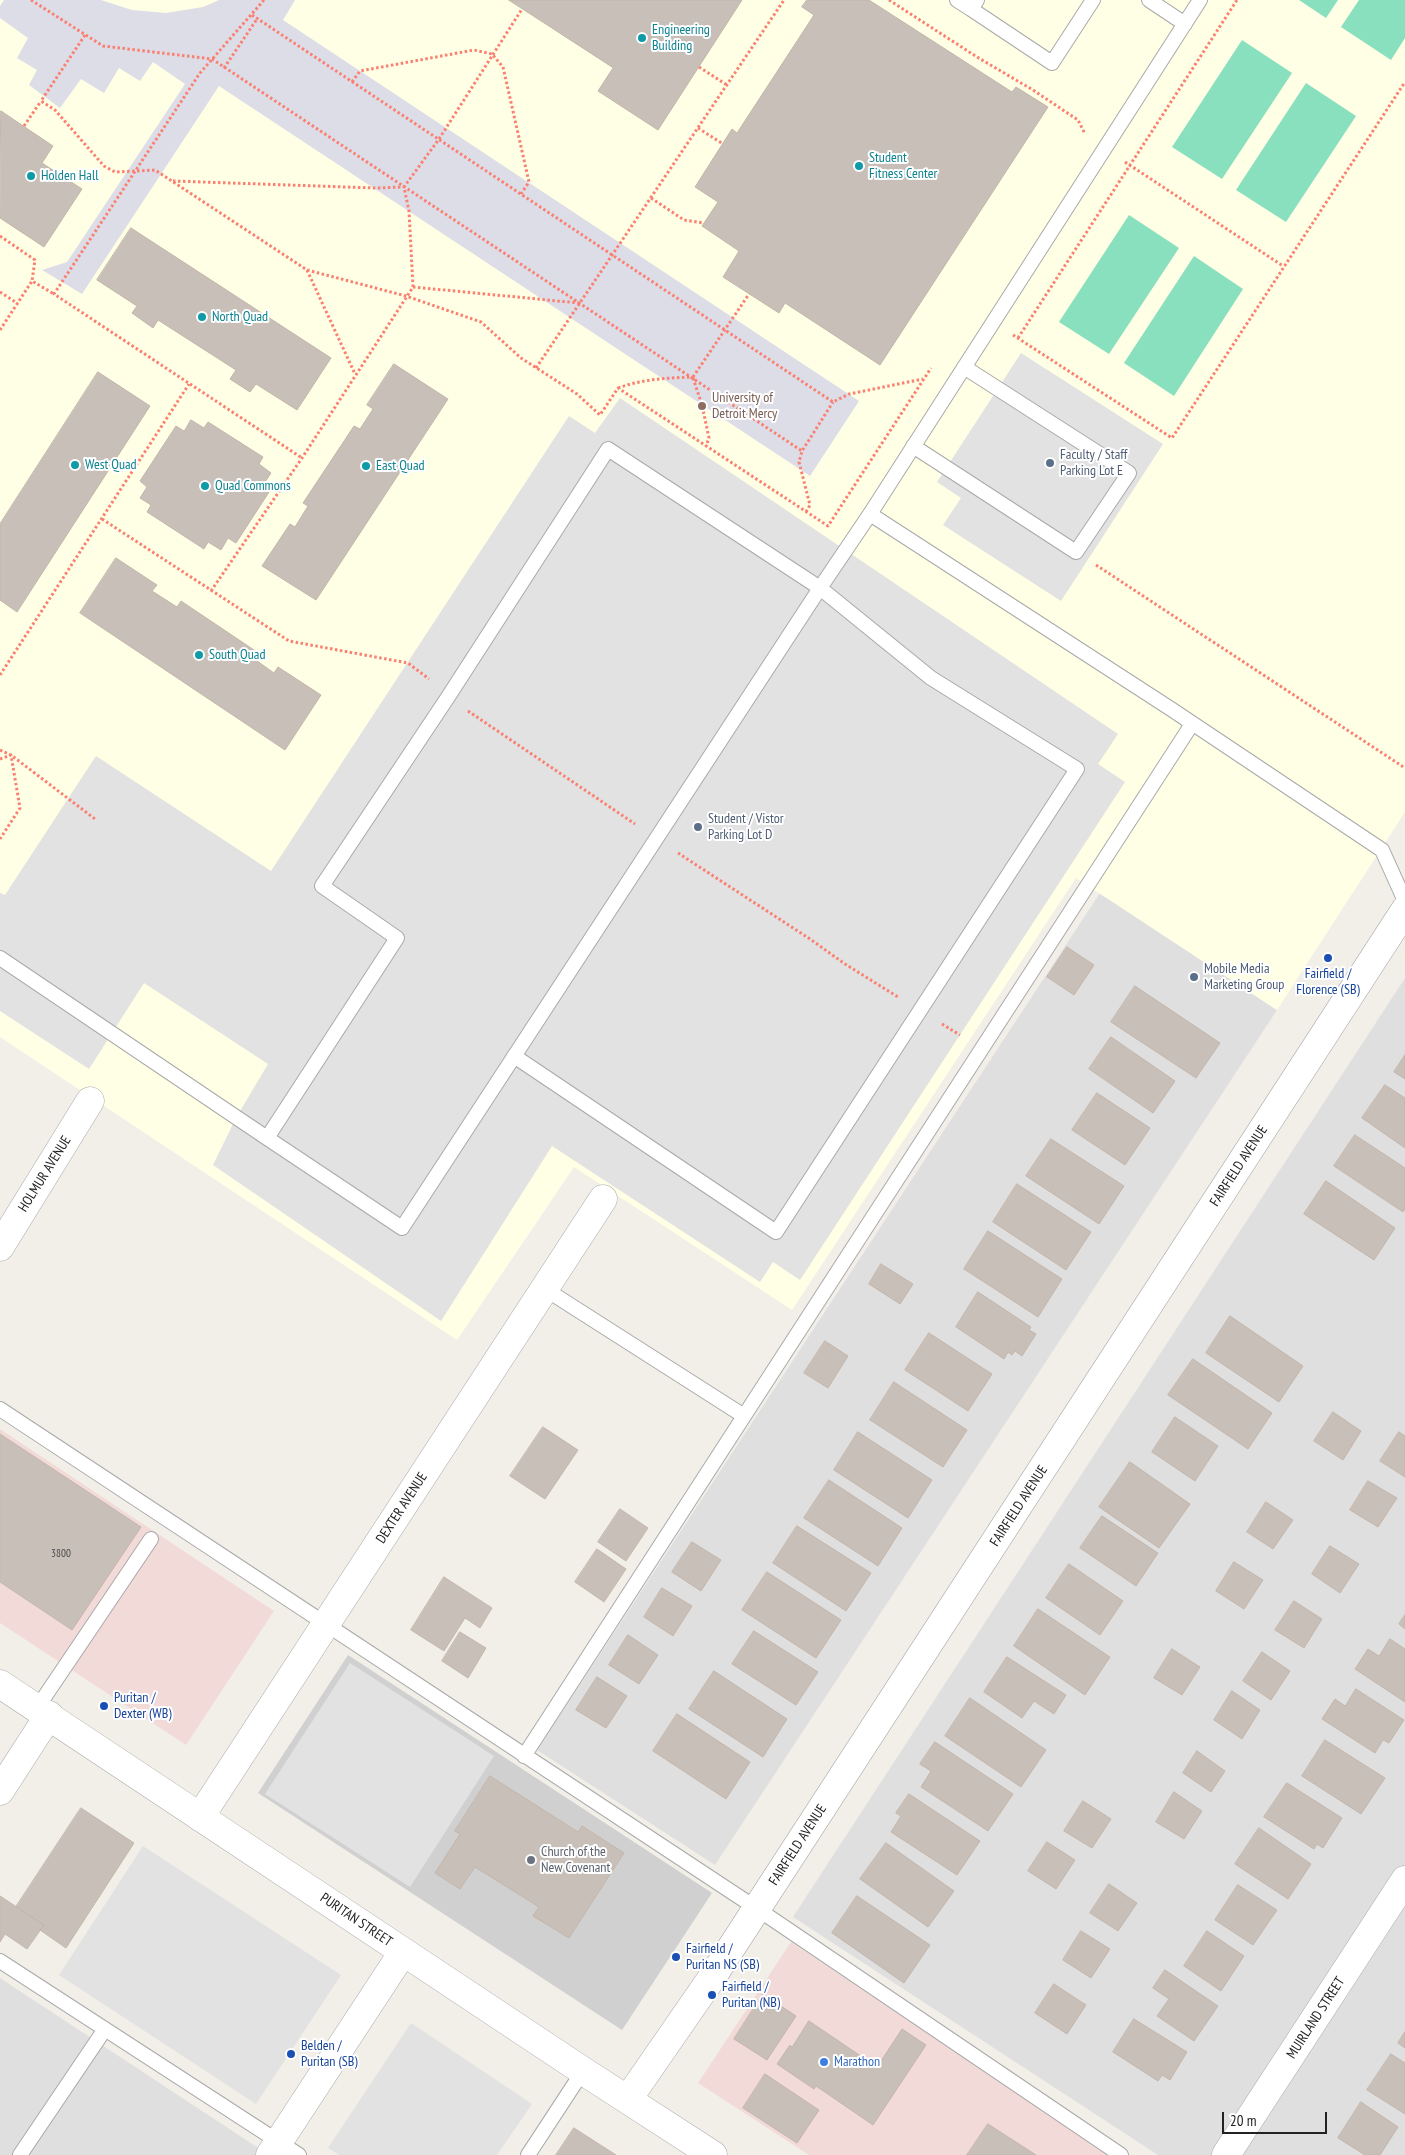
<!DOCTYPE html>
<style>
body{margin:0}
#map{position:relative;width:1405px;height:2155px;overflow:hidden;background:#f2efe9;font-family:"PT Sans Narrow",sans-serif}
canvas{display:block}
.scale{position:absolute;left:1222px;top:2112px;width:105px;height:22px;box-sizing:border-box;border:2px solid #222;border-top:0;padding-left:6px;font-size:15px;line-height:18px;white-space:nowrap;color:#222;-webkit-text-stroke:4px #fff;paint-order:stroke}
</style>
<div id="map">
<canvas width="1405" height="2155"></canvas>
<div class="scale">20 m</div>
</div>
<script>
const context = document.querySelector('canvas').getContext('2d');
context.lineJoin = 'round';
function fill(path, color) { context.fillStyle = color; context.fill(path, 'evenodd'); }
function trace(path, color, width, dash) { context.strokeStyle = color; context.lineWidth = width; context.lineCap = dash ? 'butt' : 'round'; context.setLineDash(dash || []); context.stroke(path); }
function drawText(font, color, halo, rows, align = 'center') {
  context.font = font + ' "PT Sans Narrow",sans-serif'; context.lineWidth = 4; context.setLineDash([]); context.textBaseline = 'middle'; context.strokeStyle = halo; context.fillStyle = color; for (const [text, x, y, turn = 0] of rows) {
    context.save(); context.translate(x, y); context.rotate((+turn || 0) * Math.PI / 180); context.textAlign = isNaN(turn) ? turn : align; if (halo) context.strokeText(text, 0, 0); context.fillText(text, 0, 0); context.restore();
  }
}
fill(new Path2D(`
 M1100 893 1277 1010 715 1865 537 1750Z
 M1405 978V2155H1158L793 1917Z
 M0 1978 269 2155H0Z`), '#e0dfdf');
fill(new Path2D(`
 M0 1429 274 1611 186 1745 0 1623Z
 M791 1942 933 2037 1113 2155H809L698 2083Z`), '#f2dad9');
fill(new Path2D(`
 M0 0H1405V812L1277 1010 1076 878 792 1310 574 1167 457 1340 0 1037Z`), '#ffffe5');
fill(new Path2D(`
 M348 1655 712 1893 622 2030 258 1793Z`), '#d0d0d0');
fill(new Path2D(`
 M1299 0H1338L1326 18Z
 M1359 0H1405V38L1391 60 1341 27Z
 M1242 40 1292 73 1222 179 1172 147Z
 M1306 83 1356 116 1286 222 1236 190Z
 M1129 215 1179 248 1109 354 1059 322Z
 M1194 256 1243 289 1174 396 1124 363Z`), '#88e0be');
fill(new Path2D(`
 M1021 353 1163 444 1061 601 943 525 961 498 937 482Z
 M620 398 1118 734 1098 764 1125 782 800 1280 773 1262 760 1282 552 1146 441 1321 213 1165 236 1118 268 1064 144 983 89 1069 0 1011V893L5 895 96 756 271 871 569 416 595 433Z
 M350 1663 494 1756 410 1887 265 1794Z
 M143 1846 341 1975 256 2104 59 1975Z
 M411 2023 532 2104 497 2155H339L328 2148Z`), '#e2e2e2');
fill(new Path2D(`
 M4 0H101L132 10 166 13 203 7 219 0H295L283 20 859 401 810 476 219 86 82 294 42 270 67 262 185 84 153 62 140 81 119 68 104 93 81 79 60 108 29 85 37 70 17 58 28 38 0 18V6Z`), '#dddde8');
const building = new Path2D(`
 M509 0H742L658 130 598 91 613 68Z
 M807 0H869L1012 92 1016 87 1048 107 880 365 785 303 779 313 723 277 739 251 702 226 718 202 695 187 732 129 737 133 814 15 802 7Z
 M1 111 53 146 42 163 82 189 44 247 0 218Z
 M131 228 331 358 297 410 256 384 250 392 230 379 236 370 158 320 153 328 132 313 137 306 97 280Z
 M394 364 448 399 316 600 262 566 290 524 295 527 308 506 303 503 354 426 360 429 373 409 367 405Z
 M98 372 150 406 17 612 0 600V524Z
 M191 420 204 428 208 422 263 457 259 464 271 473 263 485 271 489 236 543 228 538 221 550 208 542 204 549 147 512 151 505 140 498 147 487 140 481 176 426 184 431Z
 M116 558 157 585 152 591 177 607 181 601 257 652 253 658 274 673 278 667 321 695 285 750 80 613Z
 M1067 947 1094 965 1074 995 1047 977Z
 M1135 986 1220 1043 1196 1078 1111 1022Z
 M1111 1037 1175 1081 1153 1113 1089 1069Z
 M1405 1055V1079L1394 1072Z
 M1385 1085 1405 1098V1148L1362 1118Z
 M1097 1093 1150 1128 1125 1165 1072 1130Z
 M1355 1135 1405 1168V1209L1403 1212 1334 1166Z
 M1051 1139 1124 1186 1099 1224 1026 1176Z
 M1326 1181 1395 1228 1374 1260 1304 1214Z
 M1017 1184 1091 1232 1066 1270 993 1222Z
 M988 1231 1062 1279 1038 1317 964 1269Z
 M881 1264 913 1284 900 1304 869 1284Z
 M978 1292 1031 1327 1029 1330 1036 1334 1022 1356 1015 1351 1012 1355 1008 1352 1004 1359 956 1327Z
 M1230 1316 1303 1366 1279 1402 1206 1353Z
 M929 1333 992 1374 968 1411 905 1370Z
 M825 1341 848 1356 828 1388 804 1373Z
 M1193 1359 1272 1413 1248 1449 1168 1395Z
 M894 1382 967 1430 943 1467 870 1420Z
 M1333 1412 1361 1431 1343 1460 1314 1441Z
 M1175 1417 1218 1446 1195 1481 1152 1452Z
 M543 1427 578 1450 545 1499 510 1476Z
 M858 1432 932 1480 908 1518 834 1470Z
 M1399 1432 1405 1436V1477L1380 1461Z
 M0 1434 141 1527 72 1630 0 1582Z
 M1130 1462 1190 1504 1159 1548 1099 1507Z
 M829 1480 902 1528 878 1566 804 1518Z
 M1368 1481 1397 1498 1378 1527 1350 1510Z
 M1266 1502 1293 1520 1273 1549 1247 1532Z
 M620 1509 648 1528 626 1561 598 1542Z
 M1102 1516 1158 1553 1136 1586 1080 1548Z
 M797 1526 871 1573 846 1611 773 1563Z
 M692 1542 721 1560 701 1591 672 1572Z
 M1330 1546 1359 1564 1340 1593 1312 1574Z
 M597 1549 626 1569 604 1602 575 1582Z
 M1234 1562 1263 1580 1244 1609 1216 1591Z
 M1069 1564 1123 1601 1100 1635 1046 1598Z
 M767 1572 841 1620 816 1658 742 1610Z
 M444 1577 492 1608 480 1628 465 1618 444 1651 411 1630Z
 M662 1588 692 1606 673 1636 644 1617Z
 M1294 1601 1322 1619 1304 1648 1275 1630Z
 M1038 1609 1110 1657 1085 1695 1014 1646Z
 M1405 1615V1629L1399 1624Z
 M754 1631 818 1672 796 1705 732 1664Z
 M460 1632 486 1648 468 1678 442 1661Z
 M628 1635 658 1655 639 1684 609 1665Z
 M1390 1639 1405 1649V1702L1355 1669 1368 1649 1379 1656Z
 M1172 1649 1200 1667 1182 1695 1154 1678Z
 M1262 1652 1290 1671 1271 1700 1243 1681Z
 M1007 1657 1066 1695 1054 1714 1034 1701 1022 1718 984 1692Z
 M714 1671 787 1719 763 1757 689 1709Z
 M597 1677 627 1696 606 1728 576 1710Z
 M1356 1689 1404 1720 1389 1743 1383 1740 1375 1753 1322 1719 1335 1699 1345 1706Z
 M1232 1691 1260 1710 1242 1739 1214 1720Z
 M970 1698 1046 1750 1021 1787 945 1736Z
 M677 1714 750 1762 726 1799 653 1751Z
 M1325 1740 1385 1778 1361 1814 1302 1776Z
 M935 1742 1013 1794 988 1831 921 1787 931 1771 920 1764Z
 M1197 1751 1225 1771 1211 1792 1183 1773Z
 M490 1776 578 1832 582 1826 624 1853 569 1938 533 1916 539 1907 475 1867 460 1889 435 1873 460 1834 455 1831Z
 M1287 1783 1342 1818 1323 1848 1317 1844 1314 1849 1264 1817Z
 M1174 1792 1202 1811 1184 1839 1156 1822Z
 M909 1794 980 1841 957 1875 891 1832 901 1816 896 1813Z
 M1083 1801 1111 1819 1092 1848 1064 1831Z
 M81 1808 134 1843 66 1948 40 1930 44 1925 16 1907Z
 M1259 1828 1311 1864 1288 1899 1235 1864Z
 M1047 1842 1075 1860 1056 1889 1028 1871Z
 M886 1843 954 1891 928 1927 860 1879Z
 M1109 1884 1137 1903 1118 1931 1090 1913Z
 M1238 1885 1277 1910 1253 1945 1215 1920Z
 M0 1896 44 1925 27 1949 5 1934 0 1942Z
 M857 1896 930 1945 904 1983 832 1933Z
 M1081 1931 1110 1949 1091 1978 1063 1960Z
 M1207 1931 1244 1956 1221 1991 1184 1966Z
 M1165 1970 1218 2006 1194 2041 1157 2016 1169 1999 1153 1988Z
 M1054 1984 1086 2005 1067 2034 1035 2013Z
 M763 1994 796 2016 767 2060 734 2039Z
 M1134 2019 1187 2052 1170 2080 1162 2075 1158 2081 1113 2052Z
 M809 2021 877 2067 902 2029 926 2045 873 2125 816 2086 814 2089 777 2064 790 2045 792 2047Z
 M1405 2032V2048L1398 2043Z
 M1391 2054 1405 2063V2114L1367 2090Z
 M765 2074 819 2110 797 2143 743 2108Z
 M1361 2102 1398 2127 1380 2155H1365L1338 2138Z
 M988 2124 1036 2155H967Z
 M574 2128 616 2155H556Z`);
fill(building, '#c7bfb8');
trace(building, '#c4b6ab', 1);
const service = new Path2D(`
 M957 0 971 9 977 0
 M1149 0 1185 24
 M971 9 1052 63 1093 0
 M913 446 1076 552 1129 473 964 367
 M870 514 1171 709 1382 850 1405 901
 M0 958 267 1138
 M514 1056 776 1232 1077 769 931 678 820 588 608 449 448 697 322 886 397 938 267 1138 402 1228 820 588 870 514 1200 0
 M545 1289 744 1416
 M0 1409 756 1908 1121 2155
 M37 1708 151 1539
 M524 1756 1192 724
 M0 1961 299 2155
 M20 2155 105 2029
 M528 2155 583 2071`);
const minor = new Path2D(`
 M0 1247 90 1101
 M0 1791 49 1715
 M200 1817 603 1199
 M628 2099 711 1979 1405 910
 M1226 2155 1405 1880`);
const tertiary = new Path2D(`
 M0 1684 583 2071 713 2155
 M270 2155 403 1952`);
trace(service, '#a9a9a9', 16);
trace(minor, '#a9a9a9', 29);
trace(tertiary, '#a9a9a9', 29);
trace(new Path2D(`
 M31 0 103 46 212 59 802 451
 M264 0 200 73 54 294 302 458
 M889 0 977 57 1033 90 1078 120 1085 134
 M252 15 833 402 849 394 923 379
 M85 35 41 101 55 110 104 166 115 172 155 170 307 270 406 296 481 322 521 358 577 394 600 415 618 388 828 526 931 368
 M699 67 727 85
 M224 68 257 19
 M352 82 360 71 474 50 492 54 503 67 529 182 521 194
 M24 126 41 101
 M698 128 723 144
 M1125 162 1283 266
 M173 181 375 188 403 187
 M651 198 684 220 704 223
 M0 236 35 260 32 281
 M307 270 355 374
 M413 287 409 211 404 187 439 139 522 9
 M0 292 17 303
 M0 330 32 281 54 294
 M1013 335 1172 438 1405 82
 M1018 338 1237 0
 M536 368 784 0
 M693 377 749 294
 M693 378 702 405 709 438 706 446
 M618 388C642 379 668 378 693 377
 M806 512 810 505 799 462 802 451 833 402
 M102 519 289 641 408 663 429 679
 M1096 565 1405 768
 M211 591 302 458 413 287 579 303
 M0 675 189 384
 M468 711 635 824
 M0 750 11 755 95 819
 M0 759 11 755 20 808 0 839
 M678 853 810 939 845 964 898 997
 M942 1024 960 1035`), '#fa8072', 3, [2.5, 2.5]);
trace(service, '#fff', 14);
trace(minor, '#fff', 28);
trace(tertiary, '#fff', 28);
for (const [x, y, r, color] of [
 [642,38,5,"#0f9aa8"],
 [859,166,5,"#0f9aa8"],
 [31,176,5,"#0f9aa8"],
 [202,317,5,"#0f9aa8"],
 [702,406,5,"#8d6e63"],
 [1050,463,5,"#5c6f8a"],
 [75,465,5,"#0f9aa8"],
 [366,466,5,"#0f9aa8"],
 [205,486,5,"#0f9aa8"],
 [199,655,5,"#0f9aa8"],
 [698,827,5,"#5c6f8a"],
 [1328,958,5,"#1a4fb4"],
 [1194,977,5,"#5c6f8a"],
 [104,1706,5,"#1a4fb4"],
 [531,1860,5,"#6b7280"],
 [676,1957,5,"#1a4fb4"],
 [712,1995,5,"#1a4fb4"],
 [291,2054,5,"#1a4fb4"],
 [824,2062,5,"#3f7fe0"]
]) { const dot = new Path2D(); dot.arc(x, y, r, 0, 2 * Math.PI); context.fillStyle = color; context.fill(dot); trace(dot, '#fff', 2); }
drawText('11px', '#4b4948', null, [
 ["3800",61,1554]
]);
drawText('14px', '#0d838f', '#fff', [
 ["Engineering",652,30],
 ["Building",652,46],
 ["Student",869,158],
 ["Fitness Center",869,174],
 ["Holden Hall",41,176],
 ["North Quad",212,317],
 ["West Quad",85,465],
 ["East Quad",376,466],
 ["Quad Commons",215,486],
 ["South Quad",209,655]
], 'left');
drawText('14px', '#785e54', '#fff', [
 ["University of",712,398],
 ["Detroit Mercy",712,414]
], 'left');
drawText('14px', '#4e5e75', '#fff', [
 ["Faculty / Staff",1060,455],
 ["Parking Lot E",1060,471],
 ["Student / Vistor",708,819],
 ["Parking Lot D",708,835],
 ["Mobile Media",1204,969],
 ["Marketing Group",1204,985]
], 'left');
drawText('14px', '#164399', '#fff', [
 ["Fairfield /",1328,974,"center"],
 ["Florence (SB)",1328,990,"center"],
 ["Puritan /",114,1698],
 ["Dexter (WB)",114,1714],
 ["Fairfield /",686,1949],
 ["Puritan NS (SB)",686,1965],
 ["Fairfield /",722,1987],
 ["Puritan (NB)",722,2003],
 ["Belden /",301,2046],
 ["Puritan (SB)",301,2062]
], 'left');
drawText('14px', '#222', '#fff', [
 ["FAIRFIELD AVENUE",1239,1166,-57],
 ["HOLMUR AVENUE",45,1174,-58],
 ["FAIRFIELD AVENUE",1019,1506,-57],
 ["DEXTER AVENUE",402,1508,-57],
 ["FAIRFIELD AVENUE",798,1845,-57],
 ["PURITAN STREET",356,1920,34],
 ["MUIRLAND STREET",1316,2018,-57]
]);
drawText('14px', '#5b616d', '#fff', [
 ["Church of the",541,1852],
 ["New Covenant",541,1868]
], 'left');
drawText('14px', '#366cbe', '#fff', [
 ["Marathon",834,2062]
], 'left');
</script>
